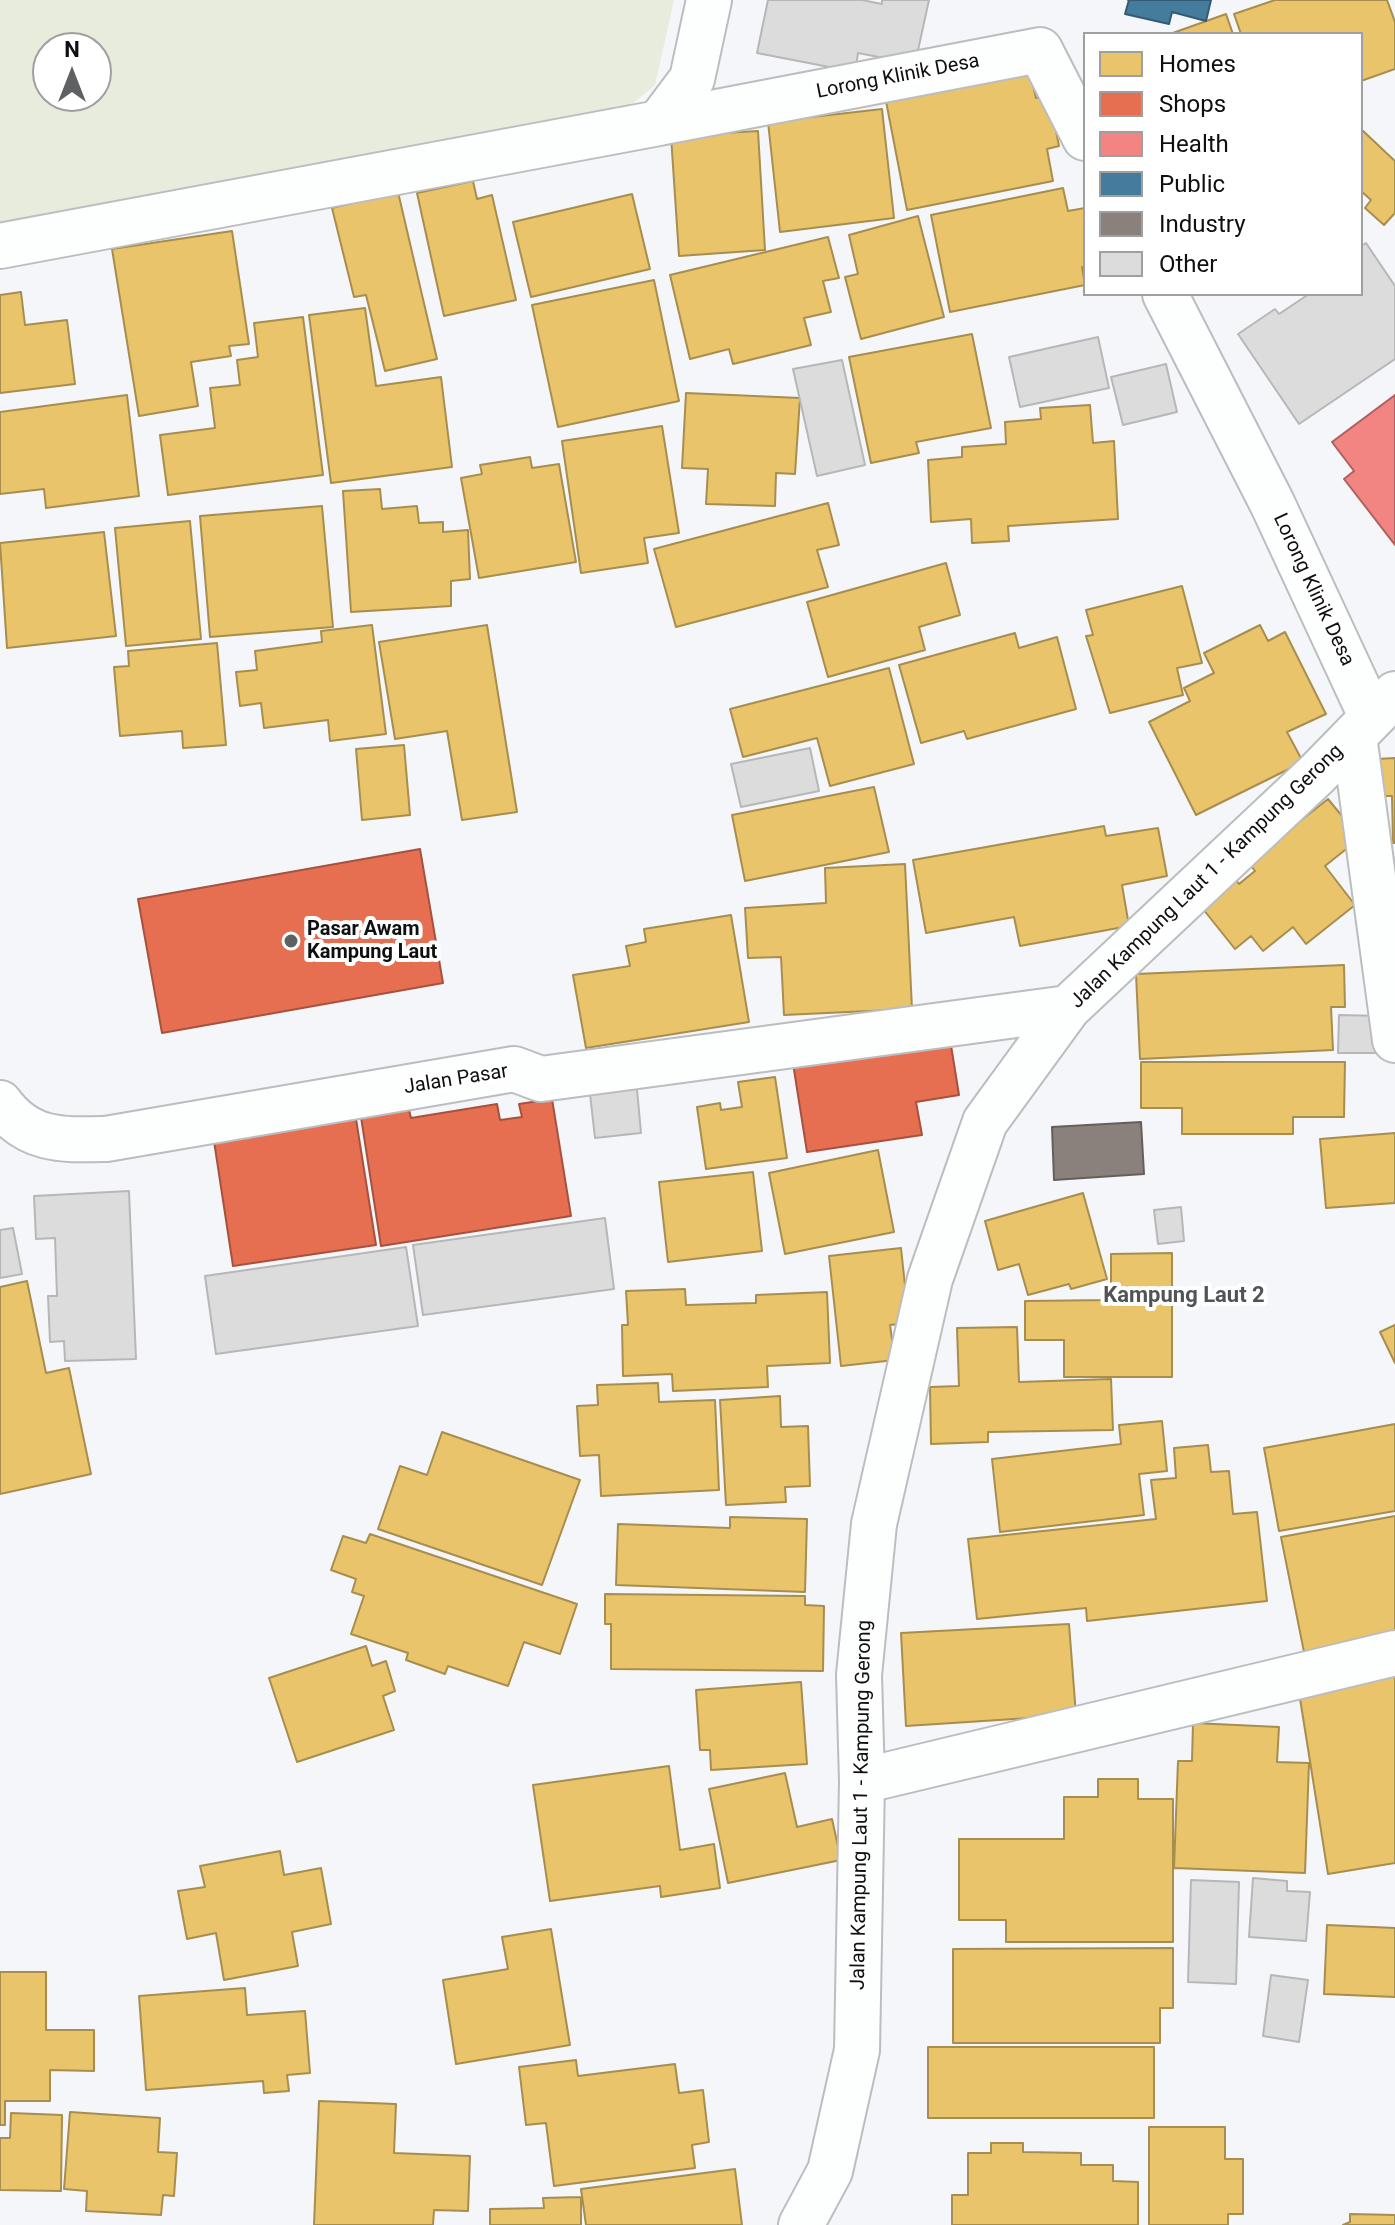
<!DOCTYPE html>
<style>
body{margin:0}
#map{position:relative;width:1395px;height:2225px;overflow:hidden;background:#f4f6f9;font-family:Roboto,sans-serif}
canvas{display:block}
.legend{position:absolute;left:1083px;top:32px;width:280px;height:264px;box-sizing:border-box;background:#fff;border:2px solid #9f9f9f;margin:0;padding:10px 14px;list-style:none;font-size:24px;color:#0e0f10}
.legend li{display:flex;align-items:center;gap:16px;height:40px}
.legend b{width:40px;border:2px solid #9f9f9f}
.north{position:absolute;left:32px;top:32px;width:80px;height:80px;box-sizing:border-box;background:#fff;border:2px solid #9f9f9f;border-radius:50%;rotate:0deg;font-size:22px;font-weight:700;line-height:32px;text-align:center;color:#0e0f10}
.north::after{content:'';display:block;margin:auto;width:28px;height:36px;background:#5e6062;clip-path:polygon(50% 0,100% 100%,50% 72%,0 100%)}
</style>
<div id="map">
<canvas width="1395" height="2225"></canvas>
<ul class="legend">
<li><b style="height:22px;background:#e9c46a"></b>Homes</li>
<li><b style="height:22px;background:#e76f51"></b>Shops</li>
<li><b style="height:22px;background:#f28482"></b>Health</li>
<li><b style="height:22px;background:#457b9d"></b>Public</li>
<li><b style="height:22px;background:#8a817c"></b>Industry</li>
<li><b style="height:22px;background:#dcdcdd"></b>Other</li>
</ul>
<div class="north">N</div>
</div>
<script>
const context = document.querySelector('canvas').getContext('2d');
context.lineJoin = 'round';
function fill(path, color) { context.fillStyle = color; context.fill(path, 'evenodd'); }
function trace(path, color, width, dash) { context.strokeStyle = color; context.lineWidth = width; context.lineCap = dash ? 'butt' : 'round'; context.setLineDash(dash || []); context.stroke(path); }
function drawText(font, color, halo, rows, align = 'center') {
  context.font = font + ' Roboto,sans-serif'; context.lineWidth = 8; context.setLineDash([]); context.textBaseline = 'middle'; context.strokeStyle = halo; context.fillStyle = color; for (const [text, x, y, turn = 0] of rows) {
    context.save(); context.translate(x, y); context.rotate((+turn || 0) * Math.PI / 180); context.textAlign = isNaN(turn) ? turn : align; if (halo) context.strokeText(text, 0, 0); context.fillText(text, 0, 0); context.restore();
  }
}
fill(new Path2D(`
 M0 0H674L655 85 620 114 0 229ZM48 48H96V96H48Z`), '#e7ecdc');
const homes = new Path2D(`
 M1275 0H1387L1395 22V69L1361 81V34H1241L1234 14Z
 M1226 14 1233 34H1170Z
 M1029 68 1036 98 1049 95 1059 146 1047 149 1053 181 907 210 885 96Z
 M882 109 894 218 780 232 768 122Z
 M1361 129 1395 161V213L1384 225 1365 208 1371 200 1361 191Z
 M758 131 765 250 679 256 671 136Z
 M473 181 477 199 492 195 516 300 444 316 417 193Z
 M1063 188 1068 211 1085 208V267H1082L1085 285 950 312 931 215Z
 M398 192 437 359 385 371 366 295 354 297 332 208Z
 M632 194 650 269 531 297 513 222Z
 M918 216 944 317 861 339 845 277 858 274 849 235Z
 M232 231 249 344 229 346 231 356 191 362 198 406 139 416 112 249Z
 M828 237 839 278 823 281 831 312 804 318 811 345 733 364 729 349 690 359 670 275Z
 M654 280 679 401 558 427 532 305Z
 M21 292 25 325 67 320 75 384 0 393V295Z
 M365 308 376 386 441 377 452 467 331 483 309 315Z
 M303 317 323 475 168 495 160 435 215 428 210 388 240 385 237 360 258 357 254 323Z
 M972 334 991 428 916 442 919 453 871 463 849 357Z
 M686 393 800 398 795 474 776 473 775 506 706 504 708 469 682 468Z
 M127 395 139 496 46 508 44 489 0 494V412Z
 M1090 405 1093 443 1114 441 1118 519 1008 526 1009 541 972 543 971 519 931 522 928 460 962 457V447L1006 444 1005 422 1041 419 1040 408Z
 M662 426 679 533 644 538 648 563 581 573 562 441Z
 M530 457 532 468 559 464 576 562 479 578 461 478 482 474 480 465Z
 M380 489 382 509 417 506 419 523 443 522V532L468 530 470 579 451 581V606L351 612 343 491Z
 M828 503 839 545 817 550 828 587 676 627 654 549Z
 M322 506 333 627 210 637 200 516Z
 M190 521 201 639 126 646 115 528Z
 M104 532 116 636 7 648 0 543Z
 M946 563 960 615 919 627 925 650 828 677 807 602Z
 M1182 586 1202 663 1177 668 1183 695 1110 713 1086 636 1093 635 1086 610Z
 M372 625 386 734 330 741 328 720 264 728 261 703 240 706 236 672 257 670 255 651 322 642 321 631Z
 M487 625 517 812 462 820 447 731 395 739 379 642Z
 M1260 625 1268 641 1285 632 1326 714 1287 732 1303 762 1196 815 1149 722 1190 701 1184 688 1214 673 1204 653Z
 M1015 633 1019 648 1057 637 1076 709 967 739 964 731 921 743 899 665Z
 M217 643 226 745 183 748 182 731 120 736 114 667 129 666 128 651Z
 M889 668 914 764 830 786 817 738 743 757 730 709Z
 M404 745 410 815 362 820 356 749Z
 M1395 758V843H1393L1392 796H1378L1377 759Z
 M874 787 889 852 745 881 732 815Z
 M1328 799 1360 838 1325 866 1355 905 1306 944 1293 927 1263 951 1251 936 1235 949 1199 904 1233 876 1239 884 1255 871 1248 862Z
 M1104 826 1106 836 1158 828 1167 876 1122 885 1129 926 1020 946 1014 917 926 933 913 860Z
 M905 864 912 1009 784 1015 781 957 748 958 745 908 826 903 825 868Z
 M731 915 749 1022 586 1048 573 975 630 966 626 946 646 942 644 929Z
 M1344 965 1345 1007H1331L1333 1050 1140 1059 1136 974Z
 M1141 1062H1345L1344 1117H1293V1134H1182V1108H1141Z
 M775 1077 787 1158 706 1169 697 1107 720 1103 721 1110 742 1107 738 1082Z
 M1395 1133V1203L1326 1208 1320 1139Z
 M878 1150 894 1232 785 1254 769 1173Z
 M753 1172 762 1251 668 1262 659 1182Z
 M1083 1193 1107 1279 1071 1289 1069 1284 1028 1295 1019 1264 998 1270 985 1221Z
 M901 1248 909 1323 890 1325 895 1360 841 1366 829 1256Z
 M1172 1253V1377H1064V1340H1025V1301L1111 1300V1254Z
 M27 1281 46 1373 69 1368 91 1474 0 1494V1287Z
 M685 1289 686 1305 756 1303V1295L827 1292 830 1363 767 1366 768 1387 673 1391 672 1374 623 1376 622 1325H628L626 1291Z
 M1395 1325V1363L1380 1332Z
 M1017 1327 1019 1382 1111 1379 1113 1430 988 1432V1442L931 1444 930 1387 959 1386 957 1328Z
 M658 1383 659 1402 715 1400 719 1490 601 1496 599 1455 580 1456 577 1406 598 1405 597 1385Z
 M780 1396 781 1427 808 1426 810 1486 785 1487 786 1502 726 1505 720 1400Z
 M1162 1421 1167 1471 1139 1474 1144 1515 1000 1532 992 1459 1121 1444 1119 1425Z
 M1395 1424V1511L1279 1531 1264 1448Z
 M442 1432 580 1480 542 1585 378 1529 400 1466 427 1475Z
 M1208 1445 1211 1472 1229 1471 1233 1514 1257 1512 1267 1601 1087 1621 1086 1608 977 1619 968 1539 1156 1519 1151 1480 1176 1478 1174 1448Z
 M1395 1516V1635L1304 1652 1281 1537Z
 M730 1517 807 1519 805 1592 616 1585 618 1524 730 1528Z
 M370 1534 577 1604 560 1654 524 1642 508 1686 448 1666 445 1674 406 1660 408 1653 351 1634 364 1596 352 1592 356 1579 331 1570 343 1536 366 1543Z
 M605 1594 805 1596V1605L824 1606 823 1671 611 1669V1624H605Z
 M1069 1624 1076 1715 906 1726 901 1633Z
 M366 1646 372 1666 386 1661 395 1691 383 1696 394 1730 297 1762 269 1678Z
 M1395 1672V1863L1328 1874 1298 1686Z
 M801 1682 807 1764 711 1770 710 1750H700L696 1690Z
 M1193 1723 1279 1727 1277 1762 1309 1763 1305 1873 1174 1868 1178 1761H1192Z
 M669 1766 680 1850 714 1844 720 1888 661 1897 660 1886 550 1901 533 1785Z
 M785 1773 797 1827 832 1819 841 1860 728 1883 709 1789Z
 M1098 1779H1138V1799H1173V1942H1006V1920H959V1839H1064V1797H1098Z
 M280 1851 284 1875 321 1868 331 1924 292 1932 298 1966 224 1980 216 1933 187 1939 178 1891 205 1887 200 1866Z
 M1327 1925 1395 1928V1997L1324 1994Z
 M551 1929 570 2045 456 2064 443 1980 508 1969 502 1937Z
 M1173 1948V2008H1160V2043H953V1949Z
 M0 1972H46V2030H94V2071L50 2070V2101H5V2125H0Z
 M245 1988 247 2015 305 2011 310 2073 287 2075 289 2091 264 2093 263 2081 146 2090 139 1996Z
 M928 2047H1154V2118H928Z
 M576 2060 578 2076 675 2064 679 2093 703 2090 709 2142 692 2145 695 2168 554 2186 546 2123 526 2125 519 2067Z
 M319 2101 396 2104 394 2153 470 2156 468 2211 434 2210 433 2225H314Z
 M70 2112 160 2118 158 2152 177 2153 174 2196 163 2195 161 2215 86 2211 87 2191 64 2189Z
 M11 2113 62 2115 61 2191 0 2190V2138H10Z
 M1149 2127H1225V2159H1243V2214H1228V2225H1149Z
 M991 2143H1023V2152L1081 2153V2165H1113V2181L1138 2182V2225H952V2195H968V2153H991Z
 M735 2169 742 2225H586L581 2189Z
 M581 2197V2225H490V2209L544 2208 543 2198Z
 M1350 2214 1395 2215V2225H1343L1350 2222Z`);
fill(homes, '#e9c46a');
trace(homes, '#a78e4f', 2);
const shops = new Path2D(`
 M420 849 443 983 162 1033 138 899Z
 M949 1033 959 1095 916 1102 922 1135 807 1152 792 1057Z
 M552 1099 571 1216 381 1246 361 1117 409 1110 411 1118 497 1104 500 1120 522 1117 519 1104Z
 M356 1119 376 1245 233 1266 214 1141Z`);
fill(shops, '#e76f51');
trace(shops, '#a6523e', 2);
const health = new Path2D(`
 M1395 395V545L1344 479 1354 471 1332 442Z`);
fill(health, '#f28482');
trace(health, '#ae6160', 2);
const public = new Path2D(`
 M1129 0H1128H1211L1206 21 1172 12 1169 24 1125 14Z`);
fill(public, '#457b9d');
trace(public, '#345b73', 2);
const industry = new Path2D(`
 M1141 1122 1144 1174 1054 1180 1052 1127Z`);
fill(industry, '#8a817c');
trace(industry, '#655f5c', 2);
const building = new Path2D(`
 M768 0H862L882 4V0H929L915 64 858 53 855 72 757 53Z
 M1366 243 1395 286V359L1299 424 1238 334 1275 309 1279 314 1309 294H1361V246Z
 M1098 337 1109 388 1020 407 1009 357Z
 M842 360 865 465 817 476 793 369Z
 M1166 364 1177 412 1123 425 1111 377Z
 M810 748 819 791 741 807 731 764Z
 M1339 1015 1382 1016V1053H1338Z
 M637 1089 641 1133 595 1138 590 1094Z
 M129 1191 136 1359 65 1361 64 1341 50 1342 48 1296H57L55 1238 36 1239 34 1196Z
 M1181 1207 1184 1241 1158 1244 1154 1210Z
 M605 1218 614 1289 423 1315 413 1245Z
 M13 1228 22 1274 0 1278V1230Z
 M406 1247 418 1326 216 1354 205 1276Z
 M1253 1878 1287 1881V1891L1310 1892 1306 1941 1249 1937Z
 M1191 1880 1239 1882 1236 1984 1188 1982Z
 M1271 1975 1308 1980 1299 2042 1263 2036Z`);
fill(building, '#dcdcdd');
trace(building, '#b7b7b8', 2);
const street = new Path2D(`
 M659 123 1040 50 1085 138
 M0 246 659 123 692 79 709 0
 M1165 294 1272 503 1371 716
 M1354 736 1395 1040
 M0 1103C28 1142 63 1140 106 1139L514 1069 541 1079 1068 1008
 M862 1781 1395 1653
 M801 2225 830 2171 857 2050 862 1781 859 1675 874 1524 930 1279 985 1122 1068 1008 1317 774 1395 694`);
trace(street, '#bbbdbf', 48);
trace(street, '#fdfefe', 44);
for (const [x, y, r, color] of [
 [291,941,8,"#5e6062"]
]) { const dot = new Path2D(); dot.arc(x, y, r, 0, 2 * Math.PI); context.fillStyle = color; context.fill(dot); trace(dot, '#fff', 3); }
drawText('20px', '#0e0f10', '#fff', [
 ["Lorong Klinik Desa",898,77,-11],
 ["Lorong Klinik Desa",1313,590,65],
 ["Jalan Kampung Laut 1 - Kampung Gerong",1207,877,-44],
 ["Jalan Pasar",456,1080,-9],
 ["Jalan Kampung Laut 1 - Kampung Gerong",862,1805,-89]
]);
drawText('bold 20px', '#0e0f10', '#fff', [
 ["Pasar Awam",307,930],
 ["Kampung Laut",307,953]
], 'left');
drawText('bold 22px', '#515457', '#fff', [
 ["Kampung Laut 2",1184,1296]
]);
</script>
